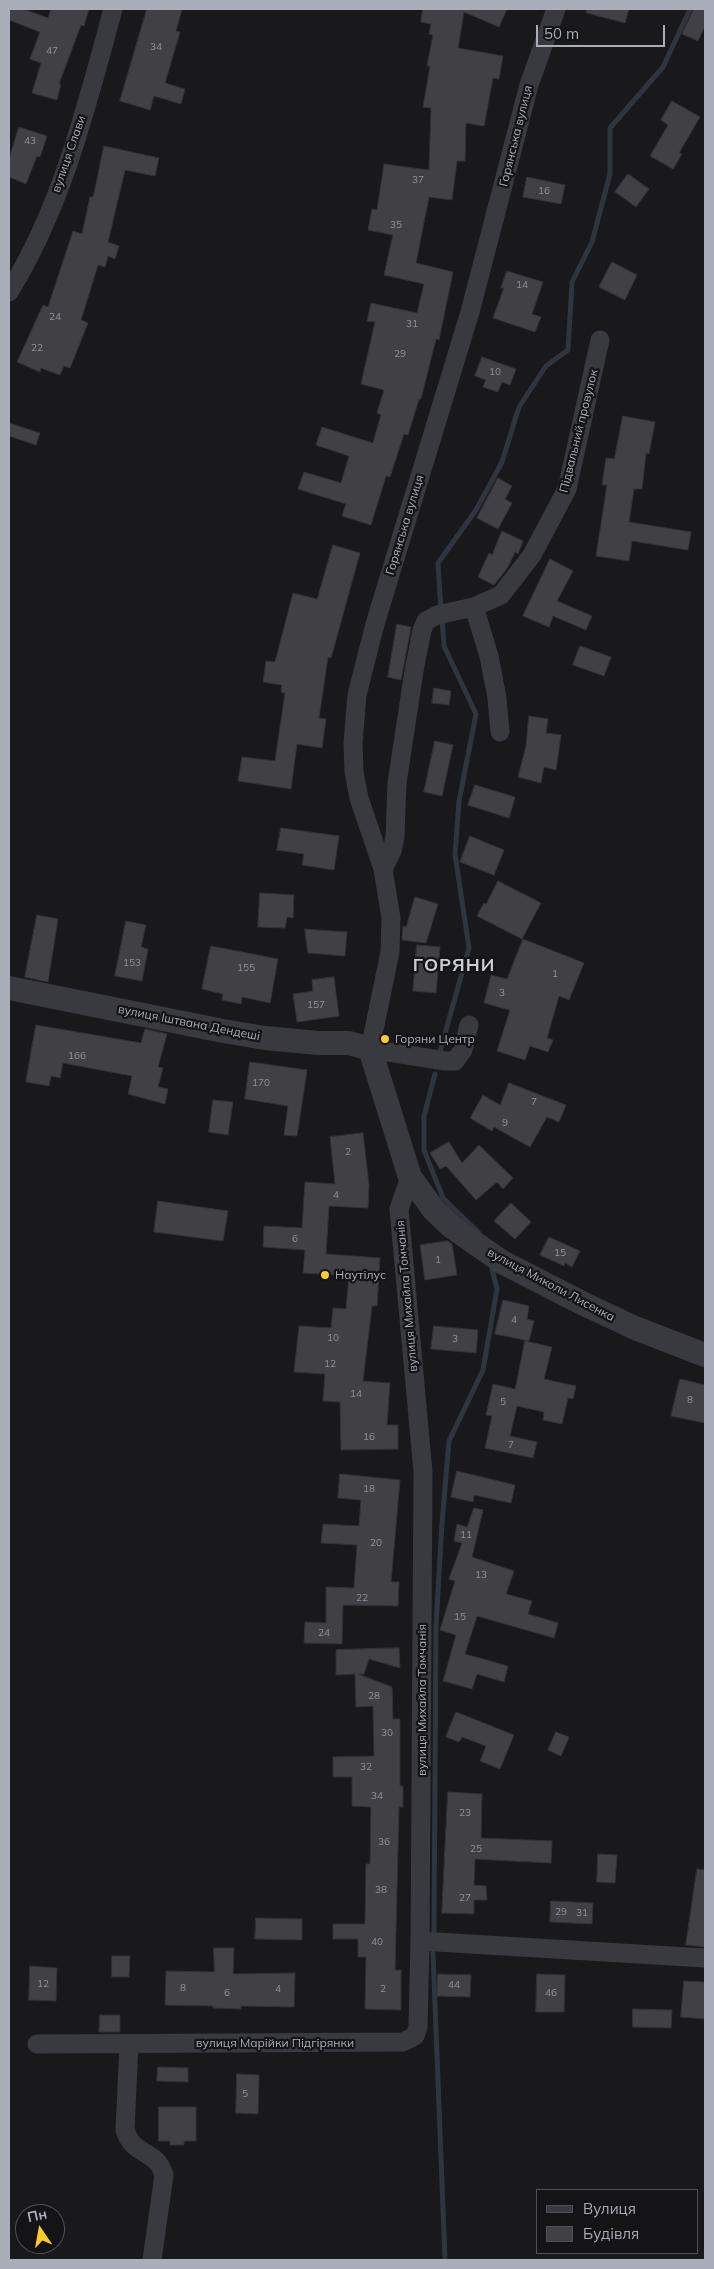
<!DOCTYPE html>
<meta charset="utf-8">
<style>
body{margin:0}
#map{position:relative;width:714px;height:2269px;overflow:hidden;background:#19181b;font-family:Mulish,sans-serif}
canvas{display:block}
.frame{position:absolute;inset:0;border:10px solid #aaaebb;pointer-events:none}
.legend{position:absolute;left:536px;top:2189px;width:162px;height:65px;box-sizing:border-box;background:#141316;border:1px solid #505158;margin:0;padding:6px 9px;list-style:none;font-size:15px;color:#aaaebb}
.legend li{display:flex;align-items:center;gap:10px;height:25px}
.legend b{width:25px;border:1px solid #505158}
.north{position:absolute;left:15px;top:2204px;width:50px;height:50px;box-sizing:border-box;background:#141316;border:1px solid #505158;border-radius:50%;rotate:348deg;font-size:14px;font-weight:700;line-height:20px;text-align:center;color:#aaaebb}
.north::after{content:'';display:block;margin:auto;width:18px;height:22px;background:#fecb2d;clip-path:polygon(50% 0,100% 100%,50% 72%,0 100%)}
.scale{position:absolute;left:536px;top:25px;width:129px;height:22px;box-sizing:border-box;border:2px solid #aaaebb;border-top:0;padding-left:6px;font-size:15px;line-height:18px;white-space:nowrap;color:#aaaebb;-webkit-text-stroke:4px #141316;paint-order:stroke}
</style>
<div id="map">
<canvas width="714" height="2269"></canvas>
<div class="frame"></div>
<ul class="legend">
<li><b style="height:6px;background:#393a40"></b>Вулиця</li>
<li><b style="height:14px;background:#404045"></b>Будівля</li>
</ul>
<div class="north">Пн</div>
<div class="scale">50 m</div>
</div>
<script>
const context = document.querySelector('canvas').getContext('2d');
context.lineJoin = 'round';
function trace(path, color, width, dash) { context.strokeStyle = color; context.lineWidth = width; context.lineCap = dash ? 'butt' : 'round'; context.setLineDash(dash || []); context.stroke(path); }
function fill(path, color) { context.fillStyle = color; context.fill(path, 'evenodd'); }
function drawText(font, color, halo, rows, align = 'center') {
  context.font = font + ' Mulish,sans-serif'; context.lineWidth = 4.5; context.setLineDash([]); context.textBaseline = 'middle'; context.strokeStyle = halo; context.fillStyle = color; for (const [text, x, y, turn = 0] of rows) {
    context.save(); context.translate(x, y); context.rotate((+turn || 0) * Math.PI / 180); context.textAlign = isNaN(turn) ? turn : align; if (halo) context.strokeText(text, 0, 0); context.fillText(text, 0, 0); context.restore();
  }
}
trace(new Path2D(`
 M441 610 438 563 476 510 502 462 519 407 546 366 568 350 572 282 592 242 610 174V128L663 67 690 9
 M439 1055 469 948 455 854 459 801 476 714 444 646 442 618
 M435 1074 424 1116V1150L443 1198 479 1233
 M434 1932 436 1626 442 1523 449 1441 483 1370 497 1289 492 1269
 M433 1953 445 2260`), '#2d3640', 5);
const building = new Path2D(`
 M9 9H23L48 18 51 9H89L84 26 81 25 59 84H61L57 100 32 93 41 63 30 59 40 32 9 20Z
 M147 9H182L176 31 180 32 165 83 185 89 181 104 154 96 150 110 120 101Z
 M423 9H507L499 27 464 12 458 48 503 56 499 79 493 78 484 126 466 123 465 161H457L452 200 429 197 416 263 453 272 439 340 436 339 421 399H419L408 435 404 434 390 477 386 476 371 525 342 516 346 504 298 489 304 472 341 483 349 456 316 445 322 427 373 443 381 415 377 413 384 390 361 384 375 322 367 321 371 303 417 313 424 284 384 275 393 235 368 230 372 209 377 210 384 164 429 170 431 108 423 107 430 66H427L433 35 429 34 431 24 421 22Z
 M587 9H629L625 23 587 13Z
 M694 9H705V26L698 41 682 34Z
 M672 101 700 117 679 153 682 154 673 169 650 156 668 125 661 120Z
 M19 127 47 136 40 157 37 156 26 184 9 177V159Z
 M104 146 159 158 155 176 125 170 108 242 119 246 115 259 108 256 105 267 98 265 81 320 88 323 70 368 64 366 60 375 41 368 40 372 17 362 43 305 48 307 73 231 82 234 90 197H93Z
 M628 174 649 189 636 207 615 192Z
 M527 177 565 185 561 204 523 197Z
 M612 262 637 275 625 300 599 287Z
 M507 271 543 282 532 314 541 317 535 332 493 318 504 288H501Z
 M482 357 516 369 510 385 502 382 498 392 483 387 486 380 475 376Z
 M623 416 655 422 649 454 646 453 642 489H634L629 522 691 532 688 550 632 541 629 561 596 556 607 485H602L606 458 614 459Z
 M9 423 40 433 36 445 9 436Z
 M498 478 512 486 505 499 512 503 498 529 477 518Z
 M502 531 523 541 518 554 515 552 508 567 494 585 478 577 489 553 492 555Z
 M333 545 360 553 331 658 328 657 319 718 326 719 322 748 297 744 291 789 238 781 242 757 275 761 285 693 281 692 282 685 263 682 266 661 275 662 293 593 317 599Z
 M550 559 573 571 557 601 592 616 586 630 553 616 549 627 523 616Z
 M397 624 411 627 401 680 388 677Z
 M580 646 611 657 604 676 573 665Z
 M434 688 451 691 449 705 432 703Z
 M529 716 548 719 546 733 561 735 556 770 544 767 541 783 518 777 526 746Z
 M435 741 453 745 442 796 424 792Z
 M475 785 515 797 509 818 468 805Z
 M281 828 339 836 334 870 302 865 304 854 277 850Z
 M470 836 504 850 494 875 460 862Z
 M498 881 541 903 522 939 477 916 484 903 486 904Z
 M260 893 294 895 293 918 287 917 285 928 258 927Z
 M415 897 438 904 426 943 402 940 403 926 406 927Z
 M37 915 58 919 48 982 25 977Z
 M126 921 146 925 141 947 148 949 142 981 115 976Z
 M305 929 347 932 345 956 308 953Z
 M523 939 584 963 569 1000 559 996 547 1038 553 1040 548 1052 530 1046 525 1060 497 1051 510 1010 484 1003 491 975 507 979Z
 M417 945 440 947 436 993 413 991Z
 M211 946 278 959 270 1003 242 997 241 1004 222 1000 223 994 202 989Z
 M334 977 339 1016 297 1022 293 994 313 991 312 980Z
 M36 1025 141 1043 145 1029 167 1034 158 1067 163 1068 158 1087 168 1089 165 1104 128 1094 132 1076 63 1063 60 1078 51 1076 49 1086 26 1082Z
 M250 1062 307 1070 297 1136 284 1135 288 1106 245 1099Z
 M509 1083 566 1105 559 1122 547 1117 530 1147 494 1127 492 1131 470 1118 483 1095 500 1105Z
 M213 1100 233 1102 228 1135 209 1132Z
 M363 1133 369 1185 368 1208 329 1206 326 1254 380 1258 377 1306H372L363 1381 390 1383 387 1425H398V1449L341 1450 340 1402 323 1401 325 1374 294 1372 299 1326 331 1328 333 1308 346 1309 349 1276 303 1273 305 1250 263 1247 264 1226 302 1228 305 1182 335 1184 330 1137Z
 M449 1142 462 1163 479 1145 513 1178 503 1189 497 1182 476 1200 446 1166 440 1169 430 1153Z
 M158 1201 228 1211 223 1241 154 1232Z
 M511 1203 531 1222 515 1239 494 1221Z
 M549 1237 580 1251 572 1267 565 1263 564 1266 540 1255Z
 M448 1241 452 1244 457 1275 425 1280 420 1245Z
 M503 1300 529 1306 527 1319 534 1321 529 1341 495 1334Z
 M434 1326 478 1330 476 1353 431 1349Z
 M525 1341 552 1347 544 1379 576 1386 573 1399 568 1398 562 1424 543 1420 544 1412 517 1406 510 1436 537 1442 533 1458 485 1448 492 1416 486 1415 493 1384 515 1389Z
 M680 1379 705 1385V1423L671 1416Z
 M457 1471 515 1485 511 1503 474 1495 473 1502 451 1497Z
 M340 1474 400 1480 391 1582H399L398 1606 343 1605 342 1644 304 1643 305 1622 326 1623V1587L354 1588 357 1545 321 1543 323 1524 359 1526 361 1500 338 1498Z
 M474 1508 483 1510 472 1557 514 1571 506 1594 532 1601 528 1614 558 1623 554 1638 477 1616 465 1654 508 1666 504 1682 477 1674 472 1689 443 1681 456 1635 440 1630 455 1581 449 1579 462 1543 454 1541 457 1524 467 1527Z
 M399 1648 400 1668 369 1659 364 1674H358L392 1687 393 1719H400V1786H403V1807H399L395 1970H401V2010L365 2009 366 1957H358V1939H333V1924H365L366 1864H370L371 1807 352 1806V1777H333V1757L374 1756 373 1706 356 1707 355 1674 336 1675V1650Z
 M456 1712 514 1735 500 1769 480 1761 486 1746 462 1737 459 1742 446 1737Z
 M556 1732 569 1737 561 1756 548 1750Z
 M448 1792 482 1794 481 1838 552 1841 551 1863 475 1859 474 1885 486 1886 487 1900H474V1914L442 1913Z
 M598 1854 617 1855 615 1883 597 1882Z
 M697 1869 705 1870V1947L686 1945Z
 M551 1901 593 1903 592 1924 550 1922Z
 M256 1918 302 1919V1940L255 1939Z
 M214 1948H234L233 1974 295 1973 294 2007 241 2006V2009L213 2008V2006L165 2005 166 1971 214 1972Z
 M112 1956H130L129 1977H112Z
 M30 1966 57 1968 56 2001 29 2000Z
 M438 1974 471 1975 470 1997 437 1996Z
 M537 1974 565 1975 564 2012H536Z
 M684 1981 705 1982V2019L681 2017Z
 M633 2009 672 2010 671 2028 633 2027Z
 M100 2015H120V2032H99Z
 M158 2067 188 2068V2082L157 2081Z
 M237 2074 259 2075 258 2114 236 2113Z
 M159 2107H196V2141H184V2145H170V2141H159Z`);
fill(building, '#404045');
trace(building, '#333237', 1);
trace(new Path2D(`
 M9 292C62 207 87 105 113 9
 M474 607 489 656 497 698 500 732
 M383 869 392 851 395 837 397 783 414 671 422 630 426 621 437 615 474 607 501 595 532 555 567 489 600 340
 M469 1025 463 1050 455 1061H445L370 1049 390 952 391 918 383 869 359 798 354 772 353 743 357 695 375 624 470 312 529 85 556 9
 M410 1177 399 1209 423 1472 420 1941 705 1958
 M37 2044 403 2042 415 2036 418 2027 420 1941
 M129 2044 125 2130C134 2158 156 2148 164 2175L152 2260`), '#393a40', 19);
trace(new Path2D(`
 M9 988 223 1031 265 1038 318 1043H349L370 1049 410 1177 433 1209 452 1227 502 1262 584 1304 635 1328 705 1355`), '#393a40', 24);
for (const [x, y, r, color] of [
 [385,1039,5,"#fecb2d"],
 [325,1275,5,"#fecb2d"]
]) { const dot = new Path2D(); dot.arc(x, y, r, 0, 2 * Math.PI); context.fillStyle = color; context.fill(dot); trace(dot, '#141316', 2); }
drawText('10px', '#90929e', null, [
 ["34",156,47],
 ["47",52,51],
 ["43",30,141],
 ["37",418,180],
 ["16",544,191],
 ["35",396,225],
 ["14",522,285],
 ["24",55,317],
 ["31",412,324],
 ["22",37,348],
 ["29",400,354],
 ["10",495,372],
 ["153",132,963],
 ["155",246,968],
 ["1",555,974],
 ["3",502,993],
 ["157",316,1005],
 ["166",77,1056],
 ["170",261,1083],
 ["7",534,1102],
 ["9",505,1123],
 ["2",348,1152],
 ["4",336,1195],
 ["6",295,1239],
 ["15",560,1253],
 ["1",438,1260],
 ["4",514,1320],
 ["10",333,1338],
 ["3",455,1339],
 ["12",330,1364],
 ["14",356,1394],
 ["8",690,1400],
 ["5",503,1402],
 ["16",369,1437],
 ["7",511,1445],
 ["18",369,1489],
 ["11",466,1535],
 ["20",376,1543],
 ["13",481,1575],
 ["22",362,1598],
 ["15",460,1617],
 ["24",324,1633],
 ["28",374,1696],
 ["30",387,1733],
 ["32",366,1767],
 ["34",377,1796],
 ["23",465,1813],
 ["36",384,1842],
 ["25",476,1849],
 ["38",381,1890],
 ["27",465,1898],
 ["29",561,1912],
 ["31",582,1913],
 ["40",377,1942],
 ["12",43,1984],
 ["44",454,1985],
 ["8",183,1988],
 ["4",278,1989],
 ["2",383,1989],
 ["6",227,1993],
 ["46",551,1993],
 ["5",245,2094]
]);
drawText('12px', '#aaaebb', '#141316', [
 ["Горянська вулиця",516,136,-76],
 ["вулиця Слави",69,154,-71],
 ["Підвальний провулок",579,431,-76],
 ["Горянська вулиця",405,525,-73],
 ["вулиця Іштвана Дендеші",189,1023,11],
 ["вулиця Миколи Лисенка",551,1285,28],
 ["вулиця Михайла Томчанія",407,1296,-95],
 ["вулиця Михайла Томчанія",422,1700,-90],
 ["вулиця Марійки Підгірянки",275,2043]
]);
drawText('12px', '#aaaebb', '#141316', [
 ["Горяни Центр",395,1039],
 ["Наутілус",335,1275]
], 'left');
context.letterSpacing = '1px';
drawText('bold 18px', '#cbcdd7', '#141316', [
 ["ГОРЯНИ",454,966]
]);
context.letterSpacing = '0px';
</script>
